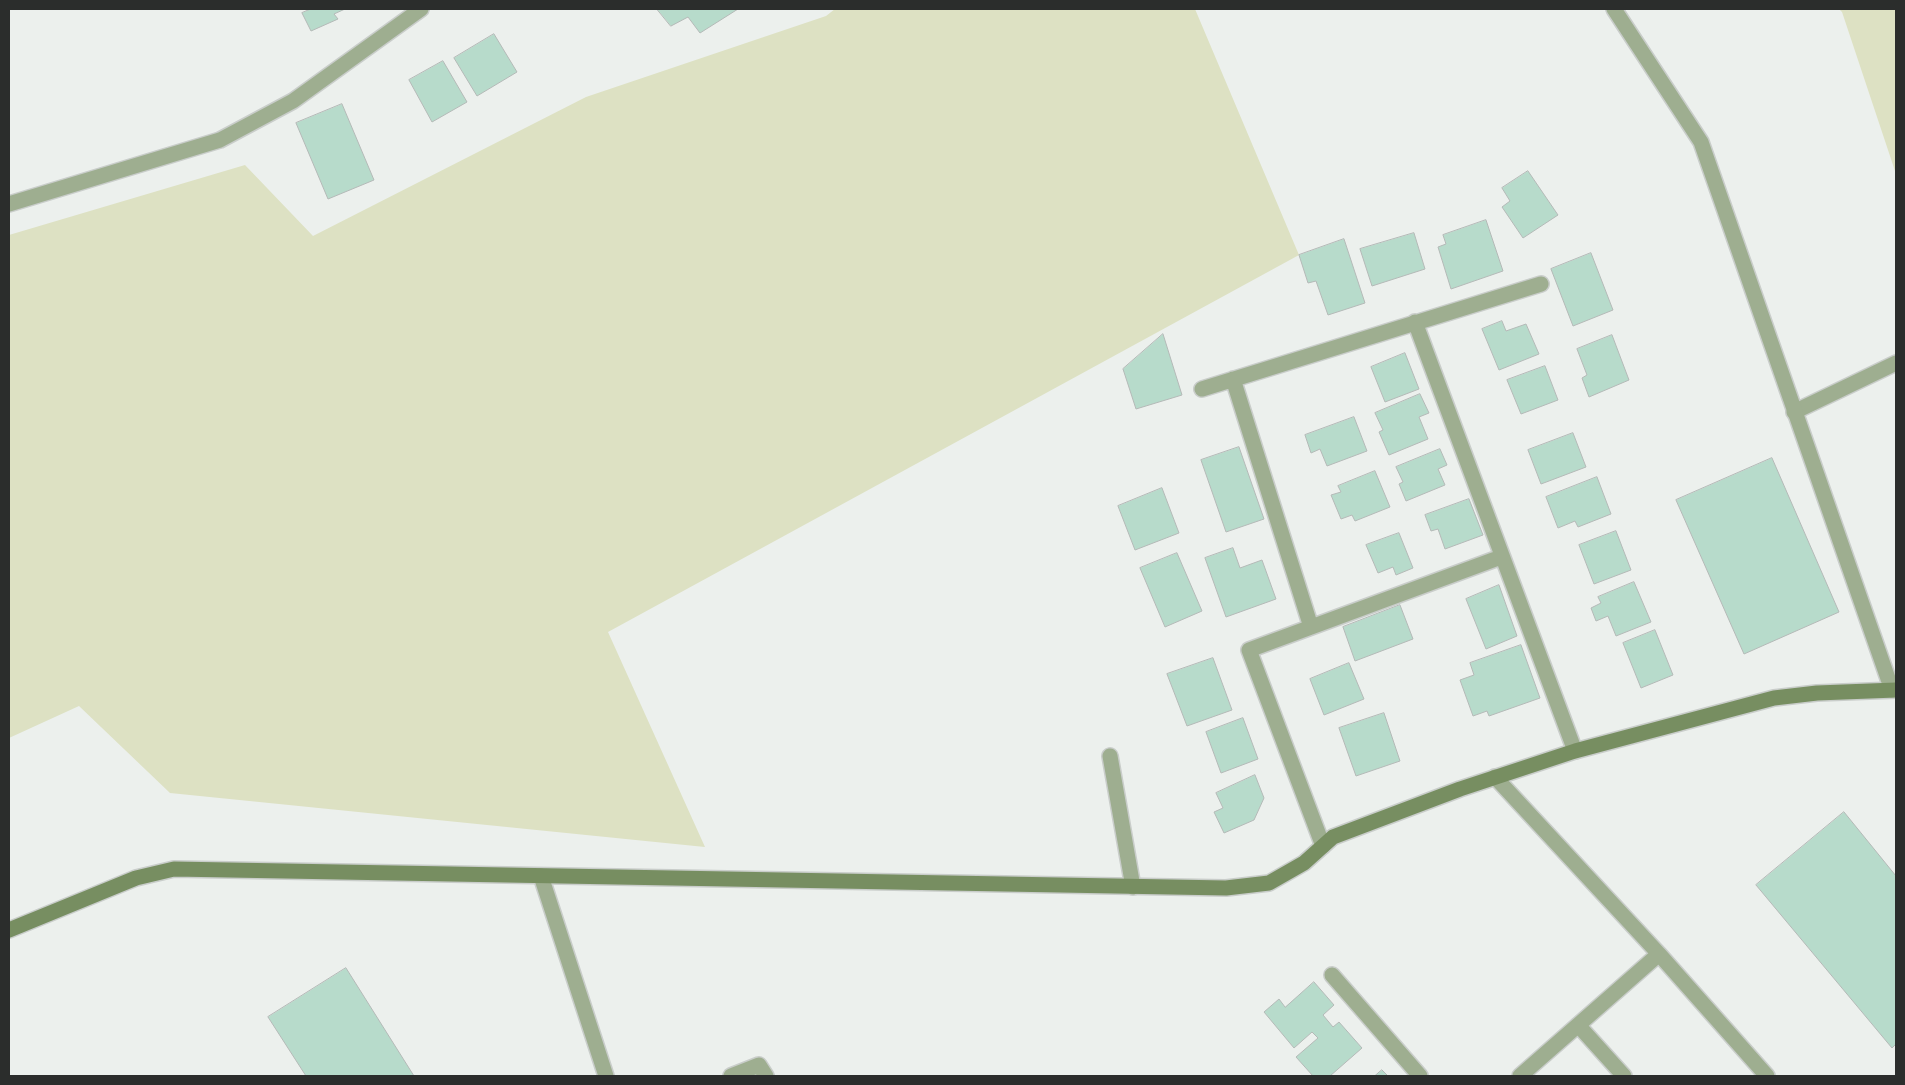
<!DOCTYPE html>
<style>
body{margin:0}
#map{position:relative;width:1905px;height:1085px;overflow:hidden;background:#ecf0ed;font-family:Arial,sans-serif}
canvas{display:block}
.frame{position:absolute;inset:0;border:10px solid #2b2d2c;pointer-events:none}
</style>
<div id="map">
<canvas width="1905" height="1085"></canvas>
<div class="frame"></div>
</div>
<script>
const context = document.querySelector('canvas').getContext('2d');
context.lineJoin = 'round';
function fill(path, color) { context.fillStyle = color; context.fill(path, 'evenodd'); }
function trace(path, color, width, dash) { context.strokeStyle = color; context.lineWidth = width; context.lineCap = dash ? 'butt' : 'round'; context.setLineDash(dash || []); context.stroke(path); }
fill(new Path2D(`
 M835 9H1195L1299 255 608 632 705 847 170 793 79 706 9 738V235L245 165 313 236 586 97 826 16Z
 M1839 9H1896V174L1842 12Z`), '#dde1c3');
const building = new Path2D(`
 M311 9H345L334 14 338 19 311 31 302 13Z
 M657 9H738L700 33 688 17 671 26Z
 M494 34 517 72 477 96 454 58Z
 M443 61 467 102 432 122 409 80Z
 M342 104 374 180 328 199 296 123Z
 M1528 171 1558 215 1523 238 1502 207 1510 201 1502 188Z
 M1486 220 1503 271 1451 289 1438 247 1446 244 1443 235Z
 M1414 233 1425 269 1372 286 1360 249Z
 M1344 239 1365 303 1328 315 1316 281 1308 283 1299 255Z
 M1591 253 1613 310 1573 326 1551 269Z
 M1502 321 1506 331 1526 324 1539 354 1499 370 1482 329Z
 M1163 334 1182 395 1136 409 1123 369Z
 M1612 335 1629 380 1589 397 1582 378 1587 375 1577 349Z
 M1405 353 1419 389 1385 402 1371 367Z
 M1545 366 1558 400 1521 414 1507 380Z
 M1420 394 1429 413 1419 417 1428 439 1389 455 1379 432 1383 430 1375 413Z
 M1354 417 1367 451 1327 466 1320 449 1311 453 1305 435Z
 M1573 433 1586 467 1541 484 1528 450Z
 M1239 447 1264 519 1226 532 1201 460Z
 M1440 449 1447 465 1438 469 1445 485 1406 501 1399 484 1403 482 1396 467Z
 M1772 458 1839 612 1744 654 1676 500Z
 M1375 471 1390 507 1355 521 1352 515 1341 519 1331 495 1341 492 1338 486Z
 M1597 477 1611 514 1578 527 1575 521 1558 528 1546 497Z
 M1162 488 1179 533 1135 550 1118 506Z
 M1469 499 1483 535 1445 549 1438 529 1431 531 1425 515Z
 M1616 531 1631 570 1594 584 1579 545Z
 M1399 533 1413 568 1396 575 1393 567 1378 573 1366 545Z
 M1233 548 1240 568 1262 560 1276 599 1226 617 1205 558Z
 M1177 553 1202 611 1165 627 1140 568Z
 M1634 582 1651 622 1616 636 1608 616 1596 621 1591 608 1601 603 1598 597Z
 M1499 585 1517 636 1486 649 1466 599Z
 M1400 605 1413 639 1355 661 1343 627Z
 M1655 630 1673 675 1641 688 1623 643Z
 M1521 645 1540 698 1489 716 1487 711 1473 716 1460 680 1474 675 1470 663Z
 M1213 658 1232 710 1187 726 1167 674Z
 M1349 663 1364 699 1324 715 1310 679Z
 M1384 713 1400 761 1356 776 1339 728Z
 M1243 718 1258 759 1221 773 1206 732Z
 M1255 775 1264 798 1254 820 1224 833 1214 812 1223 808 1216 793Z
 M1844 812 1896 876V1044L1892 1048 1756 885Z
 M346 968 414 1076H306L268 1017Z
 M1314 982 1334 1005 1323 1015 1333 1027 1339 1022 1362 1048 1330 1076H1313L1296 1057 1318 1038 1312 1032 1294 1048 1264 1012 1279 999 1285 1007Z
 M1382 1070 1388 1076H1375Z`);
fill(building, '#b7dbcb');
trace(building, '#b4b9b7', 1);
const lane = new Path2D(`
 M1794 412 1896 363
 M1110 756 1133 887
 M1495 777 1659 954
 M541 876 606 1076
 M1332 975 1420 1076
 M1578 1025 1624 1076
 M731 1076 759 1065 766 1076
 M1520 1076 1659 954 1767 1076`);
const street = new Path2D(`
 M1614 9 1701 142 1892 690
 M9 204 220 140 293 101 421 9
 M1415 322 1575 751
 M1233 379 1311 627
 M1202 389 1541 284
 M1323 846 1249 650 1501 557`);
const secondary = new Path2D(`
 M9 930 136 878 174 869 1226 888 1269 883 1304 863 1333 837 1460 789 1575 751 1774 698 1817 693 1896 690`);
trace(lane, '#c9cdca', 18);
trace(street, '#c9cdca', 18);
trace(secondary, '#c9cdca', 18);
trace(lane, '#9eae90', 15);
trace(street, '#9eae90', 15);
trace(secondary, '#778e61', 15);
</script>
